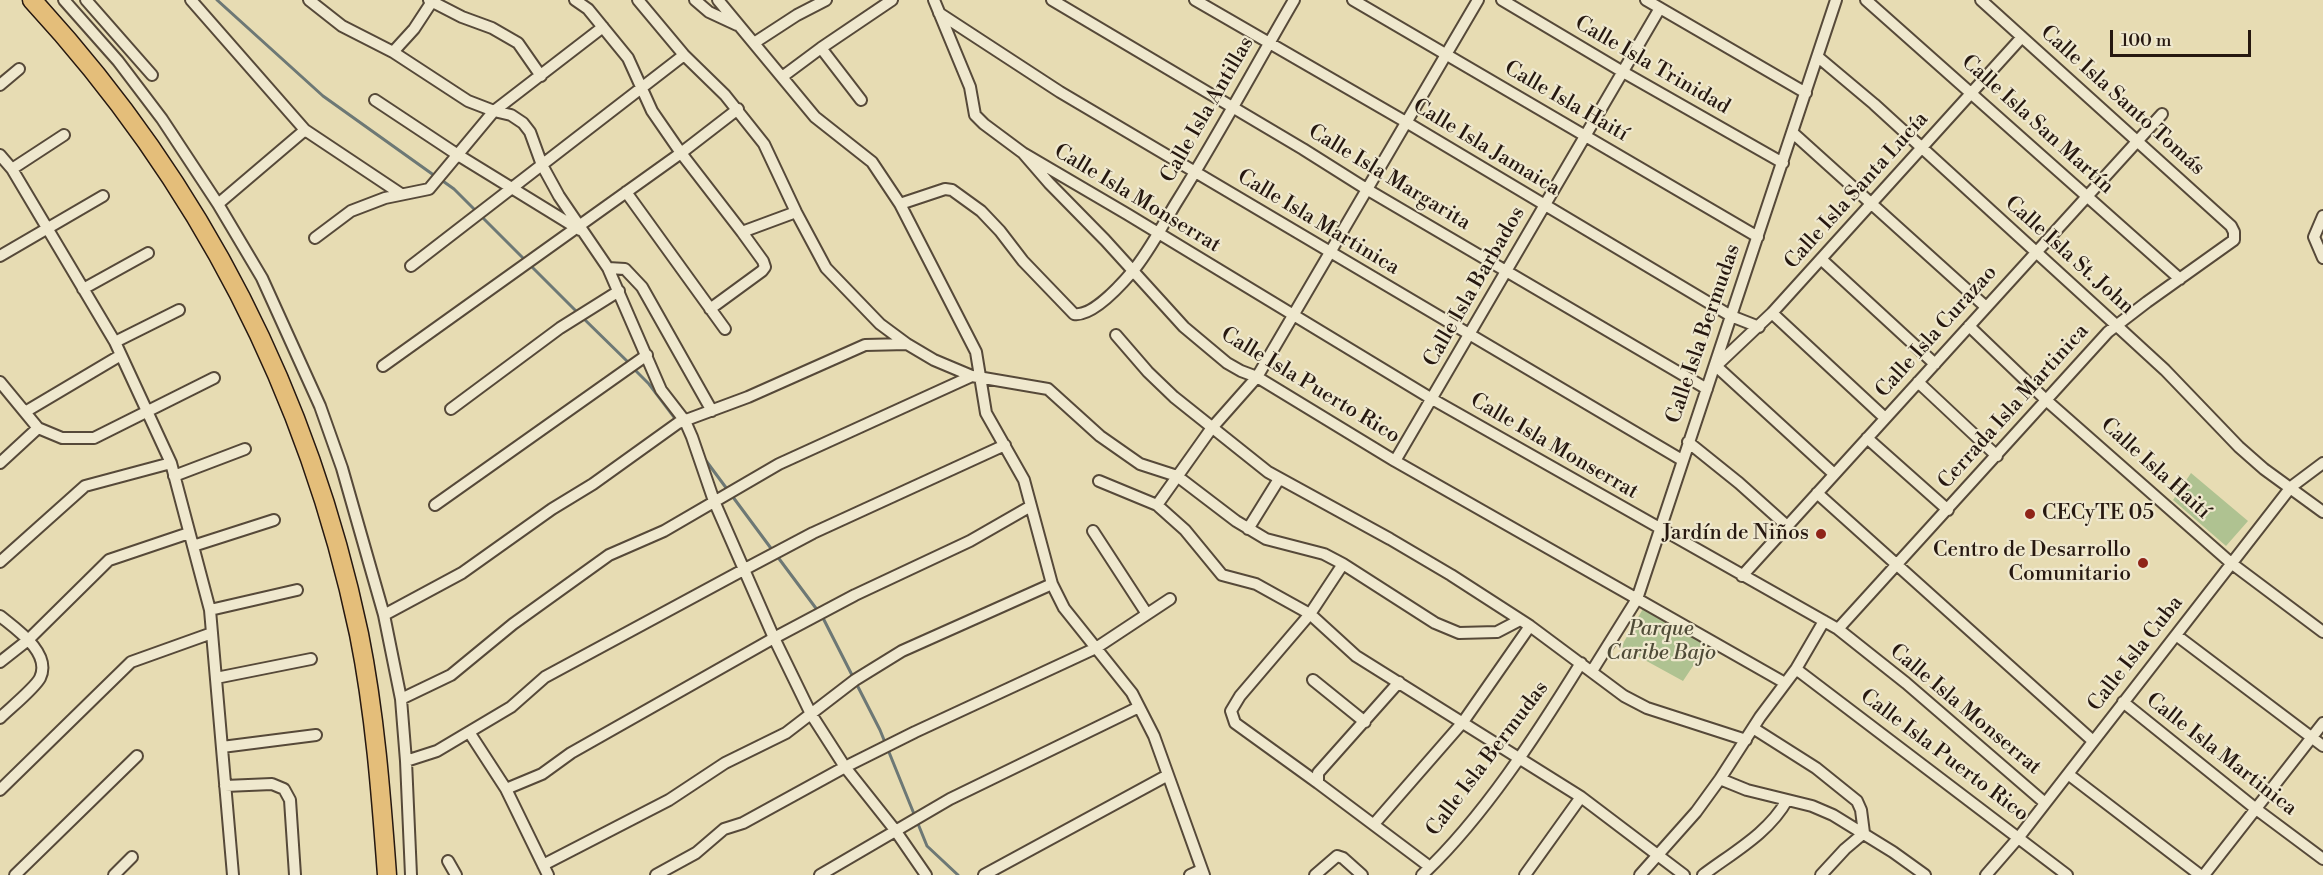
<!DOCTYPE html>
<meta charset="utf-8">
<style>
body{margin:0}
#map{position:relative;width:2323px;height:875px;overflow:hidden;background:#e7dcb3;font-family:"Libre Bodoni",serif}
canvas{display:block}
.scale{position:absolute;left:2110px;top:30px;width:141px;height:27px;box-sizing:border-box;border:3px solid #261810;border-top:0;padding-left:8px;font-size:18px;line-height:21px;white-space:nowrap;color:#261810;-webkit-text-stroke:4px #efe8ce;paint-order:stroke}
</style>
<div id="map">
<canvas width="2323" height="875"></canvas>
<div class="scale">100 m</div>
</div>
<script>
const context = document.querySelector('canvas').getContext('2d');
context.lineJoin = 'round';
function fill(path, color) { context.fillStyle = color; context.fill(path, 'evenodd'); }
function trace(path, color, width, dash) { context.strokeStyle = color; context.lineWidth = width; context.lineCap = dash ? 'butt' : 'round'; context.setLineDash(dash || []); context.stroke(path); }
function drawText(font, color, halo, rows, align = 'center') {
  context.font = font + ' "Libre Bodoni",serif'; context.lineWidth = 4.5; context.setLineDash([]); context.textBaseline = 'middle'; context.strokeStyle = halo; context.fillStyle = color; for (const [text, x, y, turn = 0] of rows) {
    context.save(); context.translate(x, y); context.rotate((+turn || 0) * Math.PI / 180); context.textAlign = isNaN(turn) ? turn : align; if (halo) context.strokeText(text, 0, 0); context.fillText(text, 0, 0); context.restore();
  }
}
fill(new Path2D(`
 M2191 473 2248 521 2226 546 2173 500Z
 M1644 607 1709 642 1683 681 1621 647Z`), '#afc291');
trace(new Path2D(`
 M217 0 323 96 435 176
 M440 179 454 189 476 211
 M480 215 578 313
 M582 317 629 363
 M633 368 649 384 677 421
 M704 458 773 551
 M777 556 818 611
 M822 616 853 677
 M856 683 880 730 927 846 958 875`), '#6d7875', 3);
const minor = new Path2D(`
 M64 0 118 61 162 119 218 204 262 278 320 406 342 468 384 615 401 699 406 761 411 875
 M86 0 152 75
 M191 0 305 130 401 194
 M309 0 342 26 393 52 468 101 494 111 511 115 523 123 530 132 542 165 559 196 608 268 661 390 685 421 692 437 714 501 774 638 811 714 845 767 895 830 926 875
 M429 0 462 17 492 28 518 43 541 76
 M575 0 588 9 628 58 652 111 681 153 738 109
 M638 0 684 55 725 95 764 144 796 212 826 268 880 324 907 344 934 360 972 376 1048 389 1100 436 1140 464 1177 476 1236 521 1266 539 1324 554 1343 564 1435 623 1459 633 1497 632 1520 620
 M695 0 709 12 737 25
 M718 0 815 117 872 162 900 204 945 189 952 190 981 211 1000 231 1023 261 1074 314C1092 317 1120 286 1132 272 1149 252 1162 226 1176 203 1218 136 1255 67 1294 0
 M934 0 970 87 975 115 984 124 1023 153 1049 183 1105 240 1184 327 1227 363 1241 371 1257 377 1395 461 1785 683
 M1052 0 1303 149 1368 190 1707 389
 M1195 0 1406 122 1731 316 1759 327
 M1353 0 1758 237
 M1502 0 1623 72 1783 163
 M1646 0 1806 93
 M1866 0 2180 279
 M939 13 1060 92 1682 460
 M754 43 797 15 826 0
 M821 48 861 100
 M393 52 414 29 433 0
 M1818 57 1874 104 2116 325 2165 370 2239 447 2264 469 2323 512
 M782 77 821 48 892 0
 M0 85 19 69
 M375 100 458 155 580 230
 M1793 133 1986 307
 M1023 153 1127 214 1432 399 1838 629 1906 683 2045 803
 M0 155 12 169 115 342 171 463 210 610 233 875
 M12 169 64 135
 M626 192 725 329
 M218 204 305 130
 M900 204 976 352 986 413 1024 480 1052 584 1064 608 1132 693 1154 736 1204 875
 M2323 216 2314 237 2323 258
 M742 232 796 212
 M315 238 351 211 385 198 429 189 494 111 603 27
 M0 256 103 196
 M1821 259 1935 364
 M411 266 684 55
 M608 268 625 269 642 287 712 411
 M83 289 148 253
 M1772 313 1885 418
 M1969 326 2046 400 2231 563 2323 632
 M1116 335 1148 372 1174 397 1268 472 1390 539 1451 575 1530 626 1624 696 1647 708 1746 740
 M115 342 179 310
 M383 366 681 153 742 232 763 261 765 267 762 271 710 309
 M0 382 38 428 62 438H94L214 378
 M1918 382 1997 456
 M451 409 560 328 619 291
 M25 412 121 355
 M1867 438 1948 510
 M1688 442 1739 483 1787 526
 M1395 461 1660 8
 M0 463 38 428
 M1834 474 1716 366 1772 313 2022 37
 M174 476 245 449
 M1099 481 1157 505 1185 530 1222 575 1256 584 1310 614 1356 656 1581 797 1684 875
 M1817 493 2093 741
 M435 505 647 355
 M1157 505 1211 429 1257 377 1478 0
 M1248 529 1279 479
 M1093 531 1147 614
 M193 546 274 520
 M0 562 85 486 171 463
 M1742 576 2162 114
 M210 610 297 590
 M384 615 462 573 552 509 593 484 678 423 748 397 865 345 907 344
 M0 616C16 629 52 653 40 678 35 688 9 709 0 718
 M1838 629 2108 332 2147 302 2234 240V232L2231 226 1981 0
 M2176 635 2323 746
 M0 662 28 640 109 560 189 533
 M1796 669 2067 875
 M1592 671 1637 599 1836 0
 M216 678 311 659
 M1313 680 1365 722
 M1399 682 1318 773V783L1430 867
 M401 699 451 675 513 624 609 555 664 531 779 464 972 376
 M2123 702 2256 809 2323 859
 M1753 728 1816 768 1857 801 1861 810 1864 833
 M469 732 506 789 548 875
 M222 747 316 735
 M406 761 437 751 511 707 545 677 745 569 813 533 1005 445
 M2068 774 2200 875
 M1720 779 1747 790 1812 806 1833 815 1893 852 1925 875
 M1318 783 1235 723 1231 711 1240 696 1310 614 1343 564
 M225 786 272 784 284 789 290 800 295 875
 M506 789 542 774 571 753 774 638 855 595 970 541 1031 506
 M0 790 131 662 212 633
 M1374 824 1463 722 1530 626
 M448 861 456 875
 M543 865 669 800 725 763 786 733 855 680 902 651 1052 584
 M15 875 137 756
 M114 875 132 857
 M656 875 696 853 724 829 743 823 845 767 915 732 1096 648 1170 599
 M820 875 950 799 1139 707
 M984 875 1168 775
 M1190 875 1201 870
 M1315 875 1337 856 1343 858 1362 875
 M1422 875C1483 818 1537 734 1581 663
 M1525 875 1581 797
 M1640 875 1696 812 1720 779 1760 717 1796 669 1824 621
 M1703 875C1732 853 1769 833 1787 800
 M1821 875 1845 849 1864 833
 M1986 875 2019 837 2291 487 2323 463
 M2204 875 2323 723`);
const motorway = new Path2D(`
 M32 0C199 181 308 392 359 634 375 714 381 794 387 875`);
trace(minor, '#564939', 14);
trace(motorway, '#261810', 21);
trace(minor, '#efe8ce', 10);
trace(motorway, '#e4be7a', 18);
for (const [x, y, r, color] of [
 [2030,514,6,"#8f2418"],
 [1821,534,6,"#8f2418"],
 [2143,563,6,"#8f2418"]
]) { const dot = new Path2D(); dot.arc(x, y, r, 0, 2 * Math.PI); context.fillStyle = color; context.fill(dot); trace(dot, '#efe8ce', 2); }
drawText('21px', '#261810', '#efe8ce', [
 ["Calle Isla Trinidad",1652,66,30],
 ["Calle Isla Santo Tomás",2122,101,42],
 ["Calle Isla Haití",1566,102,30],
 ["Calle Isla Antillas",1208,110,-60],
 ["Calle Isla San Martín",2037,125,42],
 ["Calle Isla Jamaica",1486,148,31],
 ["Calle Isla Margarita",1389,178,31],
 ["Calle Isla Santa Lucía",1857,191,-48],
 ["Calle Isla Monserrat",1137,199,31],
 ["Calle Isla Martinica",1318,223,31],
 ["Calle Isla St. John",2069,256,42],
 ["Calle Isla Barbados",1475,287,-60],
 ["Calle Isla Curazao",1937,332,-48],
 ["Calle Isla Bermudas",1704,334,-71],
 ["Calle Isla Puerto Rico",1310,386,31],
 ["Cerrada Isla Martinica",2014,407,-48],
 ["Calle Isla Monserrat",1554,447,30],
 ["Calle Isla Haití",2155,469,42],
 ["Calle Isla Cuba",2136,654,-52],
 ["Calle Isla Monserrat",1965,710,40],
 ["Calle Isla Martinica",2221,755,38],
 ["Calle Isla Puerto Rico",1944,756,37],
 ["Calle Isla Bermudas",1488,759,-53]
]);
drawText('21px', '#261810', '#efe8ce', [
 ["CECyTE 05",2042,514,"left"],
 ["Jardín de Niños",1809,534],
 ["Centro de Desarrollo",2131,551],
 ["Comunitario",2131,575]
], 'right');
drawText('italic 21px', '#4f4b37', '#efe8ce', [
 ["Parque",1661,630],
 ["Caribe Bajo",1661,654]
]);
</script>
